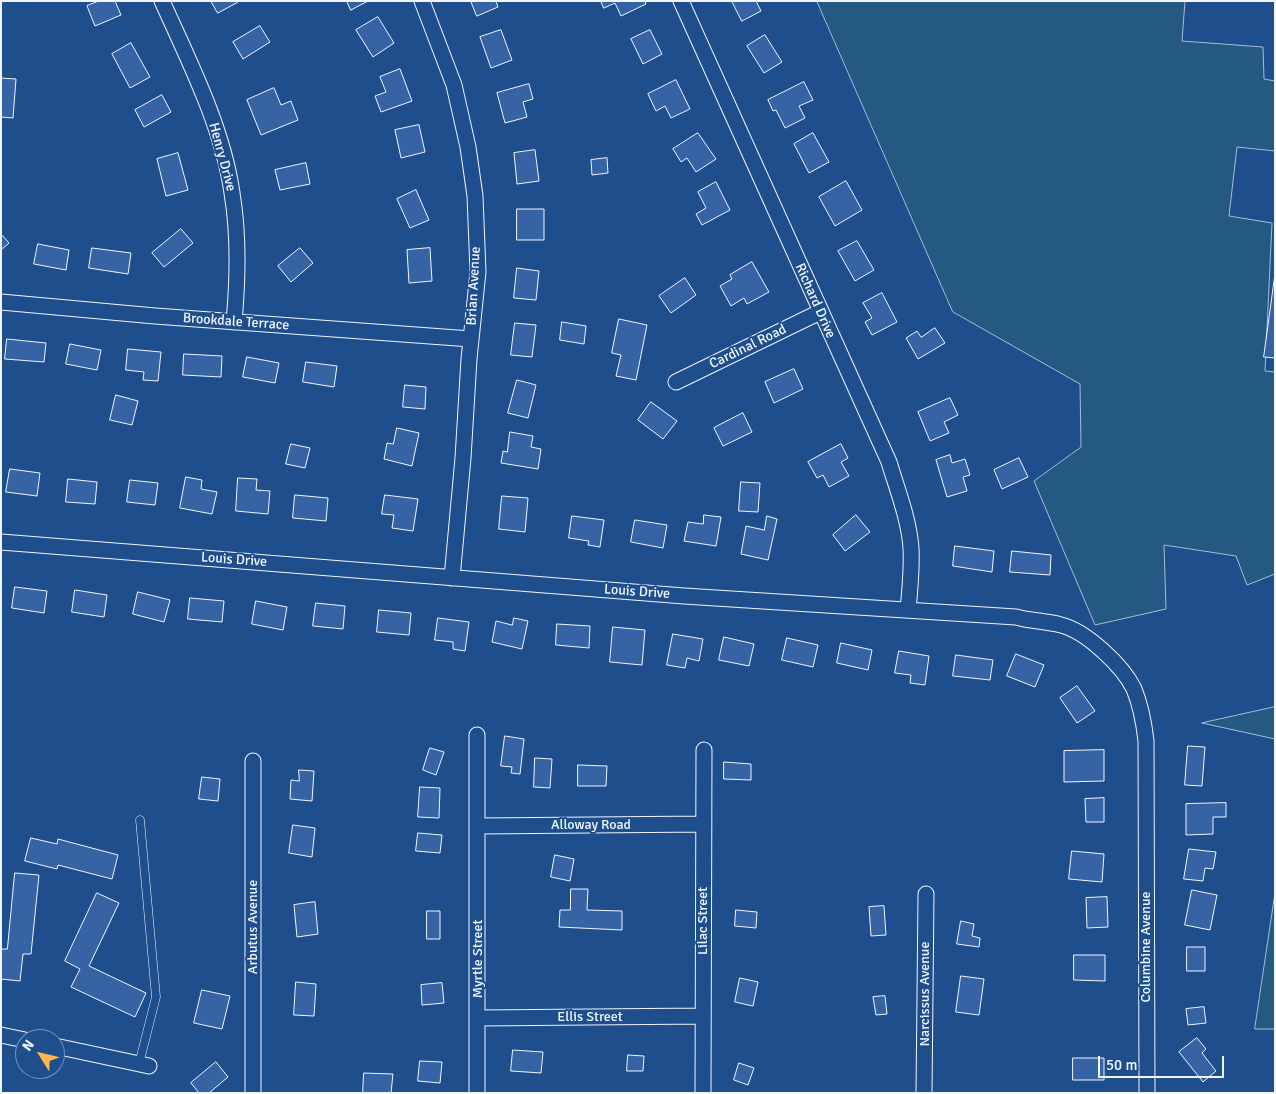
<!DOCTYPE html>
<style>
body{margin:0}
#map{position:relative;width:1276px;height:1094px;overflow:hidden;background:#1f4e8c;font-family:Signika,sans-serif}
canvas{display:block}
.frame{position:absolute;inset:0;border:2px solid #f2f6ff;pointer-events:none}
.north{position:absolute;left:15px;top:1029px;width:50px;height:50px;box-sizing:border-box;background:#1f4e8c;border:1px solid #7391ba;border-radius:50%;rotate:306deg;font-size:14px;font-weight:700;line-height:20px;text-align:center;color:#f2f6ff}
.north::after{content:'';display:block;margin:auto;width:18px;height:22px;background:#ffb74d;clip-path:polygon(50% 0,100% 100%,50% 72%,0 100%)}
.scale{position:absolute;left:1098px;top:1056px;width:126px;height:22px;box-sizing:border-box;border:2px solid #f2f6ff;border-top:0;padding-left:6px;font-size:15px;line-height:18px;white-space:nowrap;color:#f2f6ff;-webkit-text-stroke:4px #1f4e8c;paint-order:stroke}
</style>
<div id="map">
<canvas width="1276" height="1094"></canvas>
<div class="frame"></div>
<div class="north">N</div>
<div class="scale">50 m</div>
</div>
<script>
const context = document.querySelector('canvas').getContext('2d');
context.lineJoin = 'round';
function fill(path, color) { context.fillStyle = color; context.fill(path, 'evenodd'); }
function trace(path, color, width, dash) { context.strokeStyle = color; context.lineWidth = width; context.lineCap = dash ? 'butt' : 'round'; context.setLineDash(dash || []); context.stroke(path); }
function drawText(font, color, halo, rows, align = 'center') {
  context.font = font + ' Signika,sans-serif'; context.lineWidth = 4; context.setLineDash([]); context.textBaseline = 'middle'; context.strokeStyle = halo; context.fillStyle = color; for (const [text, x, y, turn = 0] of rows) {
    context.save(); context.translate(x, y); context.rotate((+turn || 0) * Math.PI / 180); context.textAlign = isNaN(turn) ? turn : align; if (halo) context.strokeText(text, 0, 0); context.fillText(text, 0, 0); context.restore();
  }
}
const green = new Path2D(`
 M817 1H1185L1182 41 1263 47 1264 79 1275 81V151L1237 147 1229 216 1272 223 1265 371 1275 372V574L1247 585 1236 556 1164 545 1166 609 1095 625 1034 481 1081 447 1080 384 953 312Z
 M1275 707V739L1202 723Z
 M1275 893V1029H1255Z`);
fill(green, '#245a82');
trace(green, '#a8bbd7', 1);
const building = new Path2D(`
 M99 1H115L121 15 95 26 87 6Z
 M211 1H237L238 2 218 13Z
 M347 1H368L351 10Z
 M471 1H496L498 7 477 16Z
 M601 1H645L646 4 621 16 615 3 604 8Z
 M732 1H756L761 11 742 21Z
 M378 17 394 43 373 57 356 30Z
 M260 26 270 42 243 59 233 42Z
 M501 30 512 60 491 68 480 37Z
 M650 30 662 54 643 64 631 39Z
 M765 35 782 62 764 73 747 46Z
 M131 43 150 77 130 88 112 54Z
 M400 69 412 101 381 112 375 96 386 92 380 77Z
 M1 78 16 79 13 118 1 117Z
 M676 80 690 109 671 118 665 106 656 111 648 94Z
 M804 82 813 100 799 106 805 118 785 128 776 110 773 111 768 100Z
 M529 84 533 99 523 102 527 117 505 123 497 93Z
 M274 88 281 105 291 101 298 120 261 135 247 100Z
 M162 95 171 112 144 127 135 110Z
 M419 125 425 152 401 158 395 130Z
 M698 133 716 159 696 172 687 158 681 162 673 149Z
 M813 133 829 162 809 173 794 144Z
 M535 150 539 181 517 184 514 153Z
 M178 153 188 190 166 196 157 159Z
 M607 158 608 173 592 175 591 160Z
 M306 163 310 184 280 190 275 170Z
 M846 181 862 210 835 226 819 197Z
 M716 182 730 210 702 225 696 214 706 208 698 192Z
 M416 190 429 220 410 228 397 199Z
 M517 209H544V240H517Z
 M181 229 193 243 164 267 152 253Z
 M1 234 9 243 1 250Z
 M857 241 874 270 855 281 838 251Z
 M38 244 69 250 66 270 34 264Z
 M92 248 131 253 128 274 89 268Z
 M300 248 313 263 291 282 278 266Z
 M430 248 432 281 409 283 407 250Z
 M752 262 769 292 747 304 744 298 731 306 720 286 732 279 730 275Z
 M517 268 539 271 536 300 514 298Z
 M1275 274V358L1264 357Z
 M685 278 696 295 671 313 659 296Z
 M882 293 897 322 872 335 865 322 872 318 863 303Z
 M619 319 647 325 636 380 616 376 621 355 612 353Z
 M562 322 586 326 584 344 560 340Z
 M515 323 536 325 532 357 511 355Z
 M935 328 945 343 918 359 906 338 917 331 921 337Z
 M7 339 46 343 44 362 5 359Z
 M70 344 101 350 97 370 66 364Z
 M128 349 161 352 158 381 143 380 144 372 126 370Z
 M184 354 222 356 221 377 183 375Z
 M247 357 279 363 275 383 243 377Z
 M306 362 337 366 334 387 303 382Z
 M794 369 803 389 774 403 765 382Z
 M517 380 536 385 528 418 508 413Z
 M405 385 426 387 425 409 403 407Z
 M116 395 138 401 132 425 110 420Z
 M950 398 958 415 944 422 949 433 930 441 918 412Z
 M651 402 677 421 663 439 638 420Z
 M743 413 752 432 723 446 714 428Z
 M397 428 419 433 412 466 384 459 387 443 393 444Z
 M510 432 533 436 531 447 541 449 538 469 501 463 503 451 507 452Z
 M291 444 310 448 305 468 286 464Z
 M841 444 848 458 841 462 849 476 829 487 823 475 817 478 808 462Z
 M950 455 952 463 965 459 970 475 963 477 967 491 947 497 936 460Z
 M1019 458 1028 477 1002 489 994 470Z
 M10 469 40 473 37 496 6 492Z
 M186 477 202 480 201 489 217 492 212 514 180 508Z
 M238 478 257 479 256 490 270 491 268 514 236 511Z
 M68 479 97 482 95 504 66 502Z
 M130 480 158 483 155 505 127 502Z
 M741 482 760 483 758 512 739 511Z
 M295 495 328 498 326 521 293 518Z
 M385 495 418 499 413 531 392 528 394 515 382 514Z
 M502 496 528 498 525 532 499 529Z
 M704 515 721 517 716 546 684 541 688 522 703 524Z
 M856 515 870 532 845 551 833 535Z
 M572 516 604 520 600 547 588 545 589 541 569 538Z
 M767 516 777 519 768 560 741 554 746 526 764 530Z
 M635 520 667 525 663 548 631 542Z
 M955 546 994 551 992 572 953 566Z
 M1012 551 1051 555 1050 575 1010 572Z
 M15 587 47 591 44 613 12 608Z
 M75 590 107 595 104 617 72 612Z
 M138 592 170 600 164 622 133 614Z
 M190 598 224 601 222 622 188 619Z
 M256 601 287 607 283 630 252 624Z
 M316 603 345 606 343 629 313 626Z
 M379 610 411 613 409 635 377 632Z
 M438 618 469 622 465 651 453 649V642L435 640Z
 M514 618 528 621 522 649 492 642 496 621 512 625Z
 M557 624 590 626 589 648 556 645Z
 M613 627 645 630 642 665 610 662Z
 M673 634 703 639 699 661 687 658 685 668 667 665Z
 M724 637 754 644 749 666 719 660Z
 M787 638 818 645 813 667 782 660Z
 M841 643 872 650 868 670 837 663Z
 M899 651 929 656 925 685 910 683 911 675 895 673Z
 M1016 654 1044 665 1035 687 1007 676Z
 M956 655 993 660 990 680 953 676Z
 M1077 686 1095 711 1077 723 1060 698Z
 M505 736 524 739 520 774 511 773 512 767 501 766Z
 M1188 746 1205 747 1202 786 1185 785Z
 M430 748 444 752 436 775 423 770Z
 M1104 750V781L1064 782V751Z
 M535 758 552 759 550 788 534 787Z
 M724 762 751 764V780L724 779Z
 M578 765 607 766 606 786H578Z
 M299 770 314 771 312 801 290 799 291 780 299 781Z
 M202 777 220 779 218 801 199 799Z
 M420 787 440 788 439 818 418 817Z
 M1104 798V822H1086L1085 799Z
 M1226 803V817H1213V834L1186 835V804Z
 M293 825 315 828 312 857 289 853Z
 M418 833 442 835 440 853 416 851Z
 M31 838 57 844 58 839 118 855 112 879 58 865 57 869 25 861Z
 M1189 849 1216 852 1213 869 1205 868 1203 881 1184 879Z
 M1072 851 1104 854 1102 882 1069 879Z
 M555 855 574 859 570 881 551 877Z
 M15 873 39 875 31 954H23L20 981 1 979V949H7Z
 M571 889H588L587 910 622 911V930L559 927 560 910H570Z
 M1192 890 1217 895 1210 930 1185 925Z
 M97 893 119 903 89 966 146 993 135 1017 71 987 80 969 65 961Z
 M1107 897 1108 927 1087 928 1086 898Z
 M315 902 318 934 297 937 294 905Z
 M884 906 886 935 871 936 869 907Z
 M736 910 757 912 756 928 735 926Z
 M427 911H440V939H427Z
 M961 921 974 924 972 936 980 938 979 947 957 944Z
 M1187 947H1205V971H1187Z
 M1074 955H1105V981L1074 980Z
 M961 976 984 979 979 1015 956 1012Z
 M740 978 758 982 753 1006 735 1002Z
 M296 982 316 984 314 1016 294 1015Z
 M442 983 444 1003 422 1005 421 985Z
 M202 990 230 996 222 1029 194 1023Z
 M885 996 887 1014 876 1015 873 997Z
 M1204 1007 1206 1023 1188 1025 1186 1009Z
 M1197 1038 1206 1049 1202 1053 1216 1071 1203 1082 1179 1052Z
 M513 1050 543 1052 541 1073 511 1071Z
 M628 1055 644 1056 643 1071H627Z
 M1073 1058H1104V1080H1073Z
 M420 1061 442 1062 440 1083 418 1081Z
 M216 1062 228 1077 209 1093H199L191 1083Z
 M739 1063 754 1068 748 1085 734 1080Z
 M364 1073 393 1074 391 1093H363Z`);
fill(building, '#3563a3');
trace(building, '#f2f6ff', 1);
const service = new Path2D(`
 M139 1064 156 997 140 820`);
const minor = new Path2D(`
 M162 1C189 61 223 128 232 193 239 235 238 279 234 322
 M422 1 454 85 468 147 475 196 478 272 469 359 463 458 452 578
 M681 1 889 462C897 489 909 519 911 548 912 569 910 590 908 610
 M1 302 155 316 471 339
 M676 382 820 312
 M1 542 684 596 1016 617C1030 621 1046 621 1061 625 1086 631 1123 666 1134 689 1141 706 1144 723 1146 741L1147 1093
 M253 761V1093
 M478 826 704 824
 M478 1018 703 1016
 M1 1035 25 1040
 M55 1046 149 1066
 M477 1093V735
 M703 1093 704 750
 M924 1093 926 894`);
trace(service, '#f2f6ff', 9);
trace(minor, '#f2f6ff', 17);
trace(service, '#1f4e8c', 8);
trace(minor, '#1f4e8c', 15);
drawText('14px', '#f2f6ff', '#1f4e8c', [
 ["Henry Drive",222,157,75],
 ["Brian Avenue",474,286,-87],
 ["Richard Drive",815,301,66],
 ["Brookdale Terrace",236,322,4],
 ["Cardinal Road",748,347,-26],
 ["Louis Drive",234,560,4],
 ["Louis Drive",637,592,4],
 ["Alloway Road",591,825],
 ["Lilac Street",703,921,-90],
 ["Arbutus Avenue",253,927,-90],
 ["Columbine Avenue",1146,947,-90],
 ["Myrtle Street",478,959,-90],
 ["Narcissus Avenue",925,994,-90],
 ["Ellis Street",590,1017]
]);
</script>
